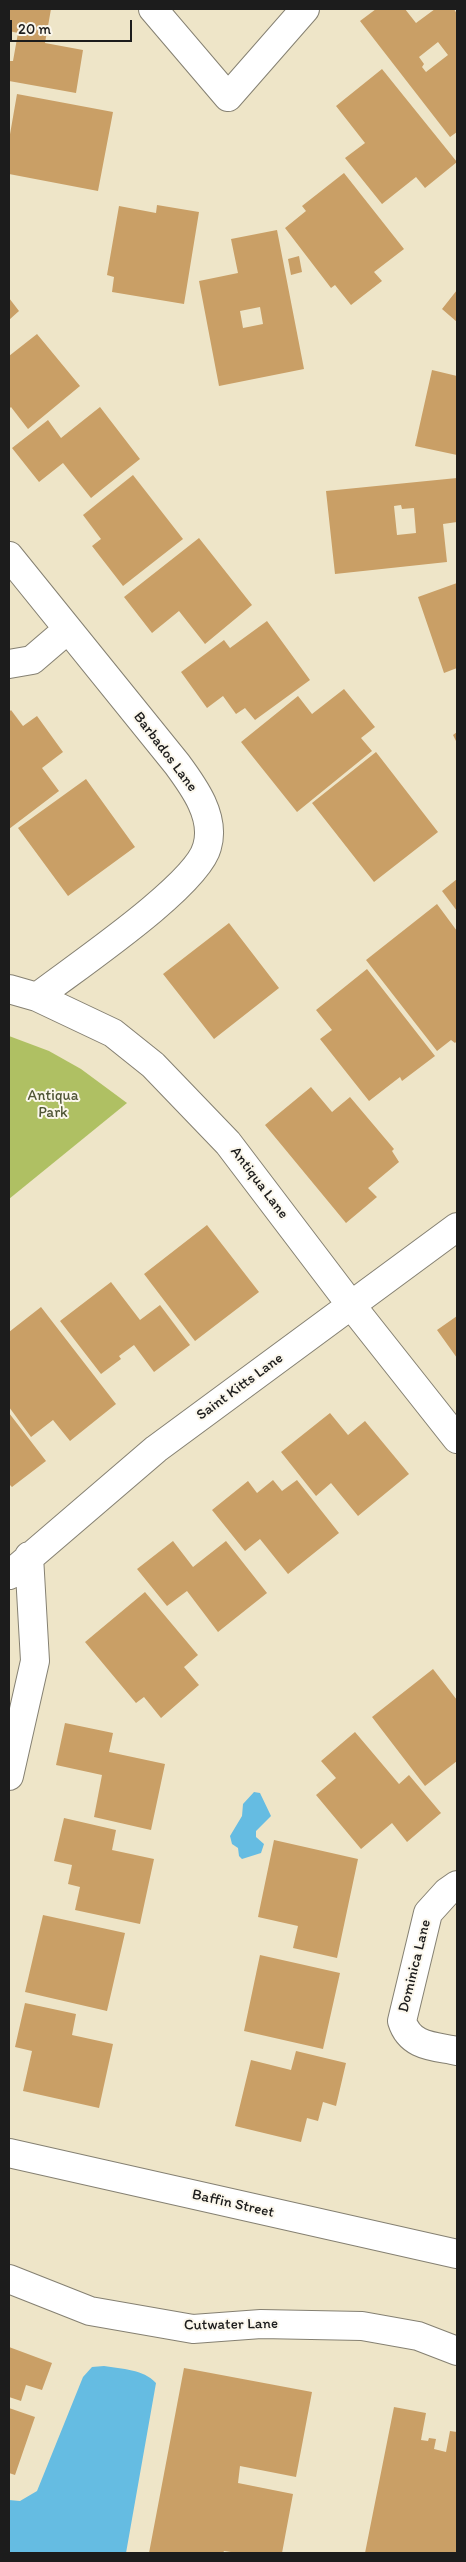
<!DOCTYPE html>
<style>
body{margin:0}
#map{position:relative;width:466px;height:2562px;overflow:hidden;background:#eee5c8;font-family:Itim,sans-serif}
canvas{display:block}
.frame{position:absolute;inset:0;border:10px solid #1c1c1c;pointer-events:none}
.scale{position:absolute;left:10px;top:20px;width:122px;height:22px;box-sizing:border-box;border:2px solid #1c1c1c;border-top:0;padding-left:6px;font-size:15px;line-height:18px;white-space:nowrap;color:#1c1c1c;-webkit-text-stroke:4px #fbf7ec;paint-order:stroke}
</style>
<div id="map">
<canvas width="466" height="2562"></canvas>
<div class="frame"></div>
<div class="scale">20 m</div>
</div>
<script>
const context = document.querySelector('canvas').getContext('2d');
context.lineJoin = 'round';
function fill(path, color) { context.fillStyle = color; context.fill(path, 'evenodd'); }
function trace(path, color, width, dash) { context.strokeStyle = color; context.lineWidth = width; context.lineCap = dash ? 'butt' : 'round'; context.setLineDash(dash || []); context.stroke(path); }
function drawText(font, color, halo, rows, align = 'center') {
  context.font = font + ' Itim,sans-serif'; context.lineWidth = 4; context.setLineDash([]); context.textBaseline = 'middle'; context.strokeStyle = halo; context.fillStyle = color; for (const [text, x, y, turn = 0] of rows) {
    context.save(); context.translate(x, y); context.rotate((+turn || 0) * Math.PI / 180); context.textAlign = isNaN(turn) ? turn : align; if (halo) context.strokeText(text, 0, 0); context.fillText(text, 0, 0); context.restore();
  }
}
fill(new Path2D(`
 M9 1036 49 1051 81 1069 127 1103 9 1199Z`), '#afc063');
fill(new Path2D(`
 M254 1792 260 1793 271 1816 256 1831V1837L264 1844 261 1853 242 1859 239 1856 238 1848 232 1844 230 1836 242 1816 243 1804Z
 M104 2366C122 2369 143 2369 156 2383L126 2553H9V2500L20 2501 37 2491 83 2377 92 2367Z`), '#65bce2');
fill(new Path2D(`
 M9 9H51L45 43 83 50 76 93 9 81V61H13L18 33 9 31Z
 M376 9H405L416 23 435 9H454L457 14V132L450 137 360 21ZM438 42 448 55 426 72 422 67 424 64 419 57Z
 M382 69 457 162 425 188 416 177 382 204 345 158 365 143 336 106Z
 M17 94 113 112 98 191 9 174V140Z
 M344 173 404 249 374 272 382 281 351 305 335 285 331 288 285 228 306 211 302 206Z
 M157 205 199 212 184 304 112 292 114 277 107 275 119 206 156 213Z
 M277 230 304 369 219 386 199 281 238 273 231 239ZM260 307 263 324 243 328 240 311Z
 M299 256 302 272 291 275 288 259Z
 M457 290V322L442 309Z
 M9 298 19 311 9 320Z
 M37 334 80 386 28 429 11 407 9 409V356Z
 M432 370 457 376V455L415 446Z
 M100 407 140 459 91 498 63 463 39 482 12 448 48 420 61 438Z
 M133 475 183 539 123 586 92 546 101 539 83 515Z
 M457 478V522L443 524 447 562 335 574 326 491ZM401 505 402 509 414 508 416 533 397 535 394 506Z
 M199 538 252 605 205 644 179 611 152 633 124 597Z
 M457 583V668L444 673 418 597Z
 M267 621 310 680 255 720 245 708 236 714 223 696 207 708 181 672 224 640 230 648Z
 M344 689 375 727 361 738 372 751 297 812 241 742 298 696 312 714Z
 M11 710 23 726 37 716 63 752 42 768 59 791 9 829V712Z
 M457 732V743L453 735Z
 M376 752 438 832 374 882 312 803Z
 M86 779 135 847 68 896 18 828Z
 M457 879V911L442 891Z
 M437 904 457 931V1041L455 1043 451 1040 437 1051 366 960Z
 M229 923 279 988 214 1039 163 974Z
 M367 969 435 1056 402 1081 400 1077 369 1101 320 1039 332 1030 316 1010Z
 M311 1087 332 1112 350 1097 394 1149 392 1151 399 1162 368 1188 377 1197 346 1223 265 1125Z
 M207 1225 259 1292 195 1341 144 1274Z
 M111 1282 140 1320 160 1305 190 1345 154 1372 134 1345 119 1356 121 1359 101 1374 60 1321Z
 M41 1307 116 1404 70 1441 53 1420 31 1437 9 1407V1332Z
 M457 1316V1358L437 1330Z
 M9 1413 46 1461 12 1487 9 1484Z
 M330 1413 348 1435 365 1421 409 1474 358 1516 331 1483 316 1496 281 1452Z
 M273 1480 282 1491 297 1480 339 1533 288 1574 260 1539 245 1551 212 1510 248 1481 257 1493Z
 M173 1541 193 1567 226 1541 267 1593 218 1632 187 1591 167 1606 137 1569Z
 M145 1592 198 1655 184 1667 199 1685 161 1718 144 1697 136 1703 85 1642Z
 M433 1669 457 1700V1761L425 1786 372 1717Z
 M65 1723 113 1733 109 1752 165 1764 151 1830 94 1817 102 1775 56 1765Z
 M355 1732 399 1784 409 1775 441 1813 407 1842 392 1823 361 1849 316 1795 336 1778 321 1761Z
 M64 1818 116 1830 112 1850 154 1859 140 1924 75 1910 80 1887 68 1884 72 1865 54 1861Z
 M274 1840 358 1859 337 1958 293 1948 298 1926 258 1917Z
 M43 1915 125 1933 107 2011 25 1992Z
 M260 1955 340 1973 323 2049 244 2031Z
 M25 2003 76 2014 72 2035 113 2044 99 2108 23 2091 32 2051 15 2047Z
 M296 2051 346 2063 336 2106 323 2102 318 2121 307 2118 301 2142 235 2126 251 2060 291 2070Z
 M9 2347 52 2363 42 2390 26 2385 21 2401 9 2397Z
 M184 2368 312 2392 296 2477 240 2466 238 2483 293 2494 282 2553H238L224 2551 223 2553H149Z
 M394 2407 426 2413 421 2440 428 2441 429 2438 436 2439 434 2449 446 2452 450 2431 457 2432V2553H365Z
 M9 2408 35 2417 15 2475 9 2473Z`), '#c99f66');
const minor = new Path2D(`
 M153 9 228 97 305 9
 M9 556 177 764C194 787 216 817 207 847 197 886 73 969 37 997
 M9 664 32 660 67 630
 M9 989 37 997 113 1033 153 1065 228 1143 351 1305 457 1439
 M9 1575 156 1449 457 1227
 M9 1776 35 1661 29 1556
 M457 1885 447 1892 428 1913 402 2021C410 2047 434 2046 457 2051
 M9 2153 457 2254
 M9 2279 90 2311 193 2329 261 2324 362 2326 418 2336 457 2351`);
trace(minor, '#858072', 30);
trace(minor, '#fff', 28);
drawText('15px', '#1c1c1c', '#fbf7ec', [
 ["Barbados Lane",165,752,53],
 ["Antiqua Lane",259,1183,53],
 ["Saint Kitts Lane",240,1387,-36],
 ["Dominica Lane",415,1966,-76],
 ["Baffin Street",233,2204,13],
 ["Cutwater Lane",231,2325,-1]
]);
drawText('15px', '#4f5535', '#fbf7ec', [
 ["Antiqua",53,1096],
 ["Park",53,1113]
]);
</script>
